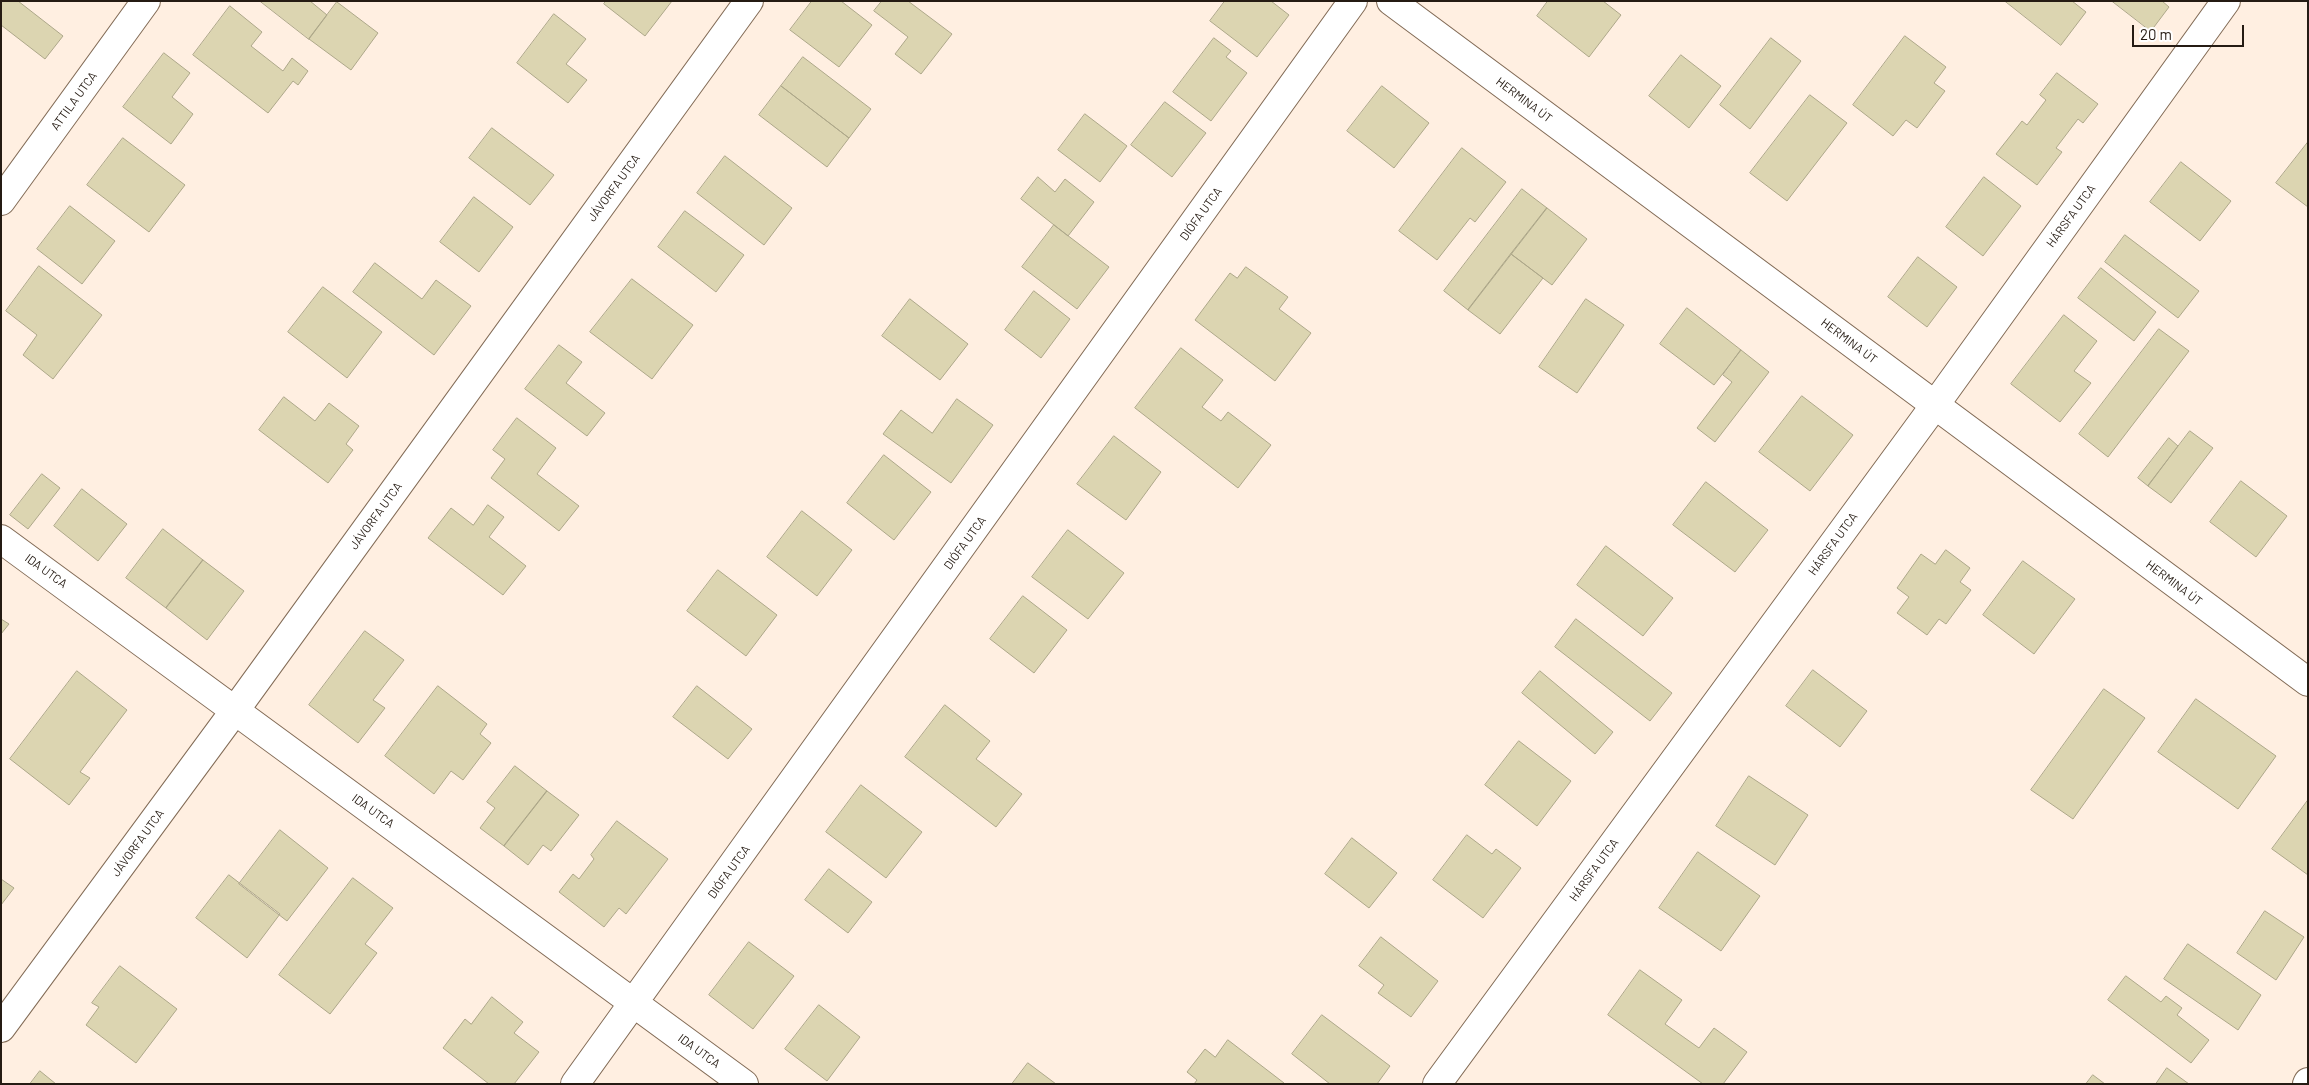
<!DOCTYPE html>
<meta charset="utf-8">
<style>
body{margin:0}
#map{position:relative;width:2309px;height:1085px;overflow:hidden;background:#ffefe1;font-family:Barlow,sans-serif}
canvas{display:block}
.frame{position:absolute;inset:0;border:2px solid #251b13;pointer-events:none}
.scale{position:absolute;left:2132px;top:25px;width:112px;height:22px;box-sizing:border-box;border:2px solid #251b13;border-top:0;padding-left:6px;font-size:15px;line-height:18px;white-space:nowrap;color:#251b13;-webkit-text-stroke:4px #fff;paint-order:stroke}
</style>
<div id="map">
<canvas width="2309" height="1085"></canvas>
<div class="frame"></div>
<div class="scale">20 m</div>
</div>
<script>
const context = document.querySelector('canvas').getContext('2d');
context.lineJoin = 'round';
function fill(path, color) { context.fillStyle = color; context.fill(path, 'evenodd'); }
function trace(path, color, width, dash) { context.strokeStyle = color; context.lineWidth = width; context.lineCap = dash ? 'butt' : 'round'; context.setLineDash(dash || []); context.stroke(path); }
function drawText(font, color, halo, rows, align = 'center') {
  context.font = font + ' Barlow,sans-serif'; context.lineWidth = 4; context.setLineDash([]); context.textBaseline = 'middle'; context.strokeStyle = halo; context.fillStyle = color; for (const [text, x, y, turn = 0] of rows) {
    context.save(); context.translate(x, y); context.rotate((+turn || 0) * Math.PI / 180); context.textAlign = isNaN(turn) ? turn : align; if (halo) context.strokeText(text, 0, 0); context.fillText(text, 0, 0); context.restore();
  }
}
const building = new Path2D(`
 M1 1H18L63 36 45 59 1 25Z
 M260 1H310L327 15 309 39Z
 M606 1H672L645 36 604 4Z
 M812 1H841L872 25 839 67 790 30Z
 M882 1H908L952 34 921 74 895 54 908 37 874 11Z
 M1225 1H1271L1289 15 1257 57 1210 21Z
 M1548 1H1603L1621 15 1589 57 1537 16Z
 M2005 1H2072L2086 12 2061 45Z
 M2112 1H2162L2169 7 2151 31Z
 M337 2 378 33 351 70 309 39Z
 M230 6 262 32 251 46 283 71 292 58 308 71 298 85 293 81 268 113 193 55Z
 M554 14 586 39 566 64 587 80 568 103 517 63Z
 M1905 36 1946 67 1934 83 1945 91 1917 128 1906 120 1893 136 1853 105Z
 M1214 38 1231 51 1226 57 1247 73 1211 121 1173 92Z
 M1771 38 1801 61 1750 129 1720 105Z
 M164 53 190 73 172 97 193 114 171 144 123 107Z
 M1681 55 1721 86 1689 128 1649 96Z
 M803 57 871 109 849 138 781 86Z
 M2057 73 2098 104 2083 123 2078 119 2056 148 2062 152 2037 185 1996 154 2022 121 2027 125 2046 100 2040 95Z
 M781 86 849 138 827 167 759 115Z
 M1382 86 1429 123 1394 168 1347 131Z
 M1810 95 1847 123 1787 201 1750 173Z
 M1165 102 1206 133 1172 177 1131 145Z
 M1085 114 1127 146 1100 182 1058 150Z
 M492 128 554 175 530 205 469 158Z
 M123 138 185 185 149 232 87 185Z
 M2308 142V207L2276 183Z
 M1462 148 1506 182 1475 222 1470 218 1437 260 1399 231Z
 M725 156 792 208 764 245 697 193Z
 M2181 162 2231 201 2200 241 2150 202Z
 M1038 177 1055 192 1065 179 1094 202 1068 236 1021 199Z
 M1984 177 2021 206 1983 256 1946 227Z
 M1522 189 1547 208 1468 310 1444 291Z
 M474 197 513 227 479 272 440 242Z
 M70 206 115 241 82 284 37 249Z
 M1547 208 1587 239 1552 285 1511 254Z
 M685 211 744 255 716 292 658 247Z
 M1054 225 1109 267 1077 309 1022 267Z
 M2125 235 2199 291 2178 318 2105 262Z
 M1511 254 1543 278 1500 334 1468 310Z
 M1918 257 1957 287 1927 327 1888 297Z
 M375 263 422 299 436 280 471 306 434 355 353 292Z
 M39 266 102 315 53 379 23 355 37 335 6 311Z
 M1246 267 1288 297 1279 309 1311 333 1275 381 1195 320 1230 273 1237 278Z
 M2101 268 2156 312 2134 341 2078 298Z
 M632 279 693 325 652 379 590 332Z
 M323 287 382 332 347 378 288 332Z
 M1034 291 1070 319 1041 358 1005 330Z
 M910 299 968 344 940 380 882 336Z
 M1586 299 1624 325 1577 393 1539 367Z
 M1687 308 1741 350 1714 385 1660 344Z
 M2064 315 2097 341 2074 371 2091 383 2060 422 2011 384Z
 M2159 329 2189 351 2108 457 2079 434Z
 M559 345 582 362 566 383 605 413 587 436 525 389Z
 M1181 348 1223 380 1202 407 1221 421 1228 412 1271 445 1238 488 1135 408Z
 M1741 350 1769 372 1715 442 1697 428 1732 382 1723 375Z
 M1802 396 1853 435 1810 491 1759 452Z
 M284 397 315 421 329 403 359 426 346 444 353 450 328 483 259 430Z
 M957 399 993 425 951 483 883 434 901 410 932 433Z
 M517 418 556 448 537 474 579 506 559 531 491 478 505 459 493 450Z
 M2190 431 2213 448 2171 503 2148 486Z
 M1114 436 1161 472 1126 520 1077 484Z
 M2169 438 2178 446 2148 486 2138 478Z
 M884 455 931 492 894 540 847 503Z
 M42 474 60 488 28 529 10 515Z
 M2241 481 2287 516 2256 557 2210 522Z
 M1706 482 1768 530 1735 572 1673 525Z
 M82 489 127 524 98 561 54 526Z
 M488 505 504 517 489 537 526 566 503 595 428 538 451 508 473 525Z
 M802 511 852 550 817 596 767 557Z
 M163 529 203 560 166 608 126 578Z
 M1068 530 1124 573 1088 619 1032 577Z
 M1606 546 1673 598 1643 636 1577 585Z
 M1946 550 1970 568 1960 582 1971 590 1946 624 1939 619 1927 635 1897 613 1909 597 1897 588 1921 554 1935 564Z
 M203 560 244 591 207 640 166 608Z
 M2023 561 2075 599 2034 654 1983 615Z
 M718 570 777 615 746 656 687 611Z
 M1023 596 1067 630 1034 673 990 639Z
 M1 619 9 624 1 634Z
 M1576 619 1672 693 1650 721 1555 647Z
 M365 631 404 660 373 700 385 708 358 743 309 705Z
 M1813 670 1867 711 1840 747 1786 706Z
 M77 671 127 710 80 772 90 778 69 805 10 759Z
 M1540 671 1613 732 1595 754 1522 693Z
 M438 686 487 724 480 734 491 743 463 780 451 771 434 794 385 756Z
 M697 686 752 729 728 759 673 717Z
 M2104 689 2145 718 2073 819 2031 790Z
 M2196 699 2276 756 2238 809 2158 752Z
 M945 705 990 741 976 759 1022 794 996 827 905 757Z
 M1519 741 1571 781 1537 826 1485 785Z
 M515 766 547 791 504 846 480 828 495 808 487 802Z
 M1749 776 1808 815 1775 865 1716 826Z
 M861 785 922 832 886 878 826 832Z
 M547 791 579 815 551 851 543 845 528 865 504 846Z
 M2308 800V875L2272 849Z
 M617 821 668 859 626 914 619 908 604 927 559 892 573 874 579 879 594 859 591 855Z
 M280 830 328 868 287 921 239 884Z
 M1467 835 1492 854 1496 849 1521 868 1483 918 1433 880Z
 M1352 838 1397 873 1369 908 1325 874Z
 M1698 852 1760 896 1721 951 1659 908Z
 M829 869 872 902 848 933 805 900Z
 M229 875 280 914 247 958 196 918Z
 M353 878 393 908 365 944 377 953 330 1014 279 975Z
 M1 879 14 888 1 905Z
 M2265 911 2304 937 2276 980 2237 953Z
 M1381 937 1438 981 1411 1017 1378 993 1384 985 1359 966Z
 M749 942 794 976 753 1029 709 995Z
 M2188 944 2261 995 2238 1030 2164 979Z
 M120 966 177 1009 136 1063 86 1025 99 1007 92 1003Z
 M1640 970 1682 1000 1665 1024 1699 1048 1714 1028 1747 1052 1723 1084H1703L1608 1015Z
 M2126 976 2161 1002 2166 996 2182 1008 2177 1015 2209 1040 2191 1063 2108 1000Z
 M492 997 523 1022 514 1033 539 1052 514 1084H489L443 1048 465 1019 471 1024Z
 M819 1005 860 1037 827 1081 785 1049Z
 M1322 1015 1390 1066 1377 1084H1330L1292 1054Z
 M1228 1040 1284 1083V1084H1194L1197 1080 1187 1072 1205 1049 1215 1057Z
 M1028 1063 1056 1084H1012Z
 M2167 1068 2189 1084H2156Z
 M40 1071 56 1084H30Z
 M2093 1075 2105 1084H2086Z`);
fill(building, '#dcd5b1');
trace(building, '#ada789', 1);
const minor = new Path2D(`
 M1391 1 2308 682
 M1 201 146 1
 M1 539 744 1084
 M1 1028 236 709 749 1
 M575 1084 1353 1
 M1437 1084 1935 405 2226 1
 M2307 1084 2308 1082`);
trace(minor, '#826b56', 30);
trace(minor, '#fff', 28);
drawText('12px', '#251b13', '#fff', [
 ["HERMINA ÚT",1524,100,37],
 ["ATTILA UTCA",74,101,-54],
 ["JÁVORFA UTCA",614,188,-54],
 ["DIÓFA UTCA",1201,214,-54],
 ["HÁRSFA UTCA",2071,216,-54],
 ["HERMINA ÚT",1849,341,37],
 ["JÁVORFA UTCA",376,516,-54],
 ["DIÓFA UTCA",965,543,-54],
 ["HÁRSFA UTCA",1833,544,-54],
 ["IDA UTCA",46,571,36],
 ["HERMINA ÚT",2174,583,37],
 ["IDA UTCA",373,811,36],
 ["JÁVORFA UTCA",138,843,-54],
 ["HÁRSFA UTCA",1594,870,-54],
 ["DIÓFA UTCA",729,872,-54],
 ["IDA UTCA",699,1051,36]
]);
</script>
